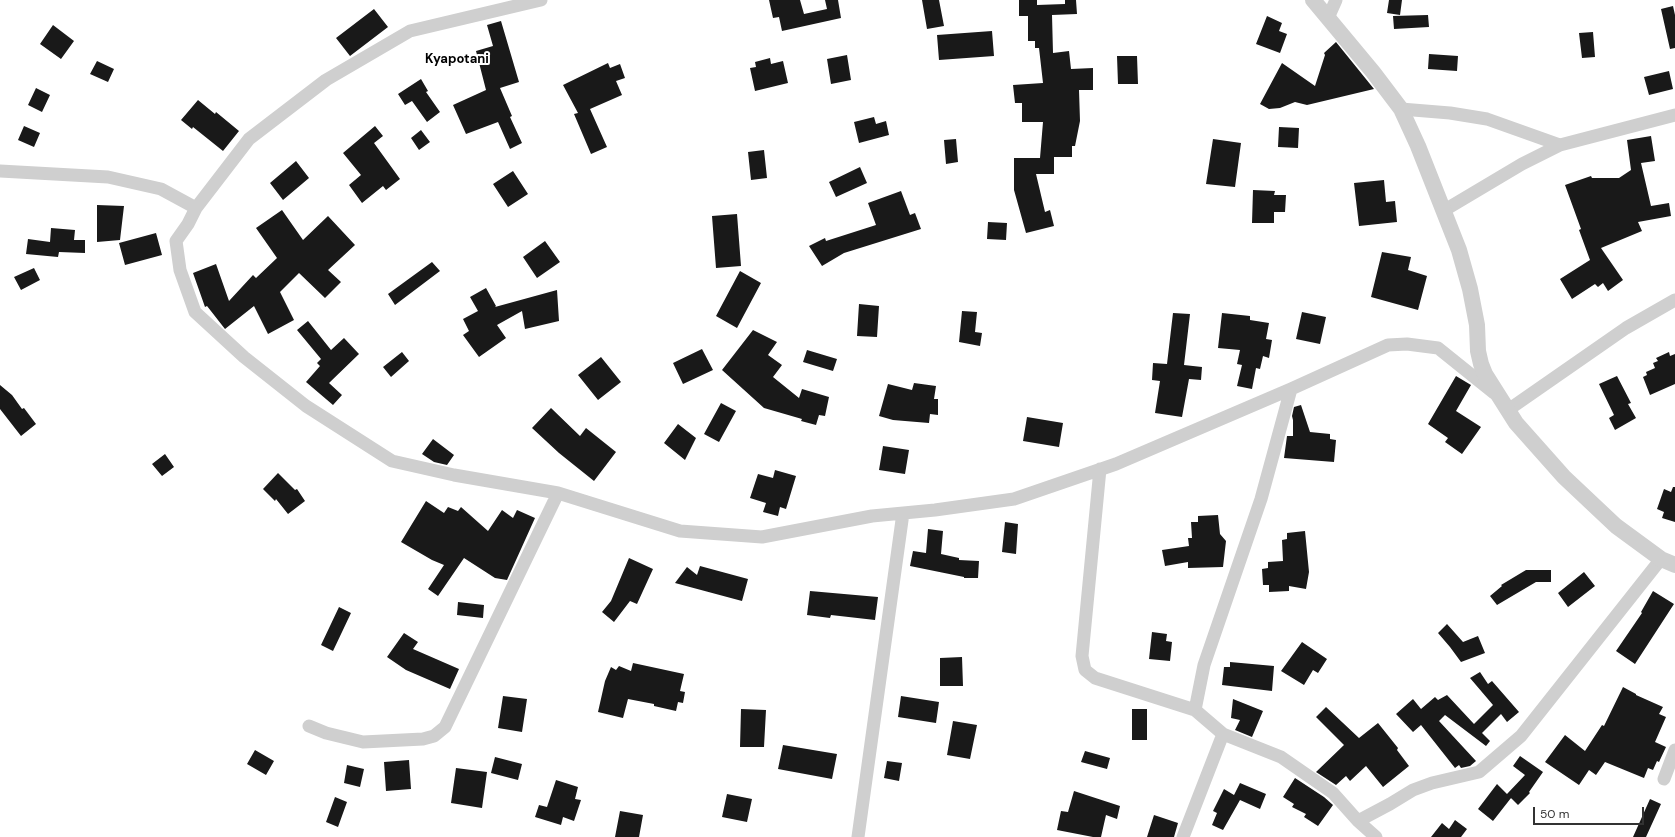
<!DOCTYPE html>
<style>
body{margin:0}
#map{position:relative;width:1675px;height:837px;overflow:hidden;background:#fff;font-family:"DM Sans",sans-serif}
canvas{display:block}
.scale{position:absolute;left:1533px;top:807px;width:111px;height:18px;box-sizing:border-box;border:2px solid #323232;border-top:0;padding-left:5px;font-size:12px;line-height:14px;white-space:nowrap;color:#323232;-webkit-text-stroke:3px #fff;paint-order:stroke}
</style>
<div id="map">
<canvas width="1675" height="837"></canvas>
<div class="scale">50 m</div>
</div>
<script>
const context = document.querySelector('canvas').getContext('2d');
context.lineJoin = 'round';
function fill(path, color) { context.fillStyle = color; context.fill(path, 'evenodd'); }
function trace(path, color, width, dash) { context.strokeStyle = color; context.lineWidth = width; context.lineCap = dash ? 'butt' : 'round'; context.setLineDash(dash || []); context.stroke(path); }
function drawText(font, color, halo, rows, align = 'center') {
  context.font = font + ' "DM Sans",sans-serif'; context.lineWidth = 4; context.setLineDash([]); context.textBaseline = 'middle'; context.strokeStyle = halo; context.fillStyle = color; for (const [text, x, y, turn = 0] of rows) {
    context.save(); context.translate(x, y); context.rotate((+turn || 0) * Math.PI / 180); context.textAlign = isNaN(turn) ? turn : align; if (halo) context.strokeText(text, 0, 0); context.fillText(text, 0, 0); context.restore();
  }
}
fill(new Path2D(`
 M769 0H800L804 14 827 9 825 0H838L841 18 782 31 779 17 773 18Z
 M922 0H939L944 26 927 29Z
 M1019 0H1037V5L1065 4V0H1076L1077 14 1052 15 1053 53 1069 51 1071 69 1093 68V90H1079L1080 121 1075 146H1072V157H1054V174H1036L1045 212 1050 210 1054 226 1026 233 1014 190V158H1040L1043 122H1022V103H1015L1013 85 1043 83 1039 48H1035V41H1028V16H1019Z
 M1389 0H1402L1400 15 1387 13Z
 M1673 6 1675 15V48L1670 49 1661 9Z
 M374 9 388 27 350 56 336 38Z
 M1428 15 1429 27 1394 29 1393 16Z
 M1267 16 1282 23 1279 31 1287 34 1280 53 1256 44Z
 M501 21 519 82 500 88 512 116 510 117 522 143 510 149 498 122 466 134 453 105 486 90 476 51 493 46 487 25Z
 M53 25 74 41 61 59 40 44Z
 M992 31 994 56 939 60 937 35Z
 M1593 32 1595 57 1582 58 1579 33Z
 M1336 42 1374 89 1307 105 1295 102 1280 108 1269 109 1260 104 1282 63 1315 86 1325 55 1324 53Z
 M1429 54 1458 56 1457 71 1428 69Z
 M847 55 851 80 831 84 827 59Z
 M1117 56H1137L1138 84H1118Z
 M770 58 771 64 783 61 788 83 755 91 750 68 756 67 755 62Z
 M97 61 114 69 108 82 90 74Z
 M608 63 610 68 620 64 625 78 616 81 622 95 590 109 607 147 591 154 574 114 578 113 563 85Z
 M1669 71 1673 89 1649 95 1644 77Z
 M421 79 428 91 426 92 440 112 427 122 412 101 405 105 398 94Z
 M36 88 50 95 42 112 28 105Z
 M198 100 215 114 216 112 239 131 223 151 193 127 192 129 181 120Z
 M874 117 876 124 886 121 889 135 859 143 854 122Z
 M24 126 40 133 34 147 18 140Z
 M375 126 383 136 374 143 400 179 386 190 383 186 362 203 349 185 361 175 343 153Z
 M1279 127 1299 128 1298 148 1278 147Z
 M421 130 430 142 419 150 411 138Z
 M1651 136 1655 161 1641 163 1651 206 1669 203 1671 216 1638 222 1642 231 1601 248 1623 280 1608 291 1603 283 1598 287 1595 284 1572 299 1560 279 1590 260 1579 230 1581 229 1565 185 1591 176 1592 178H1619L1631 170 1627 140Z
 M956 139 958 162 946 164 944 140Z
 M1213 139 1241 143 1235 187 1206 184Z
 M764 150 767 178 751 180 748 152Z
 M296 161 309 178 283 200 270 183Z
 M860 167 867 183 836 197 829 182Z
 M513 171 528 194 508 207 493 184Z
 M1384 180 1386 202 1395 201 1397 222 1359 226 1354 183Z
 M1253 190 1275 191 1274 195H1286L1285 212H1274V223H1252Z
 M901 191 910 215 915 213 921 229 844 253 822 266 809 246 825 238 826 241 876 225 868 203Z
 M97 205 124 206 120 240 97 242Z
 M282 210 303 240 328 216 355 245 328 270 341 282 325 298 299 273 280 292 294 320 268 334 254 306 225 329 207 306 205 307 193 273 216 264 229 301 253 275 256 278 277 258 256 228Z
 M737 214 741 266 716 268 712 216Z
 M988 222 1007 223 1006 240 987 239Z
 M51 228 75 230 74 240H85V253L59 252 58 257 26 254 28 239 50 242Z
 M156 233 162 255 125 265 119 243Z
 M545 241 560 262 537 278 523 257Z
 M1382 252 1411 257 1408 270 1427 276 1418 310 1371 297Z
 M432 262 440 271 395 305 388 294Z
 M34 268 40 280 21 290 14 277Z
 M740 271 761 283 737 328 716 316Z
 M486 288 496 306 495 307 557 290 559 321 525 329 522 311 497 325 506 338 479 357 463 335 469 331 463 319 478 311 470 297Z
 M859 304 879 306 877 337 857 336Z
 M962 311 977 312 975 332 982 333 980 346 959 342Z
 M1302 312 1326 317 1320 344 1296 339Z
 M1173 313 1190 314 1184 365 1202 367 1201 380 1189 379 1182 417 1155 413 1160 381 1152 380 1153 363 1167 364Z
 M1222 313 1250 316V320L1269 323 1266 339 1272 340 1269 358 1263 356 1260 369 1256 368 1252 389 1237 386 1242 365 1237 364 1240 350 1218 348Z
 M308 321 331 350 344 338 359 354 329 383 342 395 333 405 306 382 320 366 317 363 321 359 297 330Z
 M753 330 777 342 768 355 782 365 773 377 799 398 802 389 829 397 825 416 819 415 816 425 801 421 802 419 764 408 722 370Z
 M702 349 713 370 683 384 673 363Z
 M807 350 837 359 833 371 803 362Z
 M402 352 409 361 391 377 383 367Z
 M1669 352 1670 356 1675 354V384L1650 395 1643 377 1647 375 1646 372 1655 368 1653 363 1658 361 1656 358Z
 M601 357 621 382 598 400 578 375Z
 M1456 376 1471 385 1456 411 1481 427 1462 454 1445 442 1448 438 1428 424Z
 M1617 376 1631 403 1628 404 1636 418 1615 430 1609 418 1614 415 1599 384Z
 M914 383 936 386 934 399H938V415L930 414 929 423 893 420 879 416 888 384 912 390Z
 M0 385 12 395 22 409 24 408 36 424 21 436 0 409Z
 M721 403 736 411 719 442 704 434Z
 M1301 405 1310 432 1330 434V439L1336 440 1334 462 1284 458 1287 436H1293V420L1292 416 1294 407Z
 M551 408 580 436 586 428 616 452 594 481 559 453 532 428Z
 M1027 417 1063 423 1059 447 1023 441Z
 M678 424 696 438 685 460 664 443Z
 M433 439 454 455 447 465 434 462 422 454Z
 M883 446 909 450 905 474 879 470Z
 M165 454 174 467 162 476 152 464Z
 M775 470 796 476 786 509 780 507 778 516 763 512 766 503 750 498 758 474 773 478Z
 M278 473 295 490 297 489 305 501 288 514 276 499 275 501 263 489Z
 M1673 487H1675V522L1662 518 1664 512 1657 509 1664 489 1671 492Z
 M426 501 444 513 448 507 458 511 461 507 488 531 502 510 513 518 517 510 535 518 507 580 495 578 464 558 438 596 428 589 444 565 432 560 401 542Z
 M1218 515 1220 534 1226 541 1223 567 1188 568V562L1165 566 1162 550 1189 546 1188 538H1192L1191 522H1198V516Z
 M1005 522 1018 524 1016 554 1002 552Z
 M928 529 943 531 941 554 959 558V560L979 561 978 578H964V577L910 566 913 551 926 553Z
 M1305 531 1309 572 1306 589 1289 586V591L1269 592V585H1263L1262 569 1268 568V562L1283 561 1282 540 1287 539V533Z
 M629 558 653 569 637 604 630 601 614 622 602 612 611 601Z
 M700 566 748 579 742 601 675 583 687 567 697 575Z
 M1526 570H1551V582H1536L1497 605 1490 596 1502 586 1501 585Z
 M1584 572 1595 586 1568 607 1558 593Z
 M810 591 878 597 875 620 831 615 830 618 807 615Z
 M1653 591 1674 604 1635 664 1616 651 1642 613 1641 612Z
 M458 602 484 605 483 618 457 615Z
 M339 607 351 613 333 651 321 645Z
 M1447 624 1463 642 1478 636 1485 653 1461 662 1450 647 1438 633Z
 M1152 632 1167 634 1166 641 1172 642 1170 661 1149 659Z
 M404 633 418 642 413 649 459 669 450 689 406 670 387 657Z
 M1302 642 1327 659 1318 673 1313 670 1304 685 1281 671Z
 M962 657 963 686H940V658Z
 M1230 662 1274 666 1272 691 1222 685 1224 667H1230Z
 M633 663 684 674 680 691 685 692 683 703 678 702 676 711 654 706V704L628 699 623 718 598 712 605 681 611 667 616 670 619 666 631 671Z
 M1480 672 1488 684 1492 681 1519 712 1507 722 1501 714 1482 733 1490 741 1486 746 1445 715 1439 721 1476 761 1470 766 1461 768 1459 765 1455 768 1421 725 1413 732 1396 714 1413 699 1421 709 1435 697 1438 700 1447 695 1474 724 1493 705 1470 678Z
 M1623 687 1636 694V695L1663 707 1659 714 1666 717 1655 742 1666 747 1659 762 1657 761 1653 770 1648 768 1644 778 1605 762 1596 775 1589 770 1579 785 1545 762 1565 735 1585 751 1602 725 1604 726Z
 M503 696 527 699 522 732 498 728Z
 M901 696 939 702 936 723 898 717Z
 M1233 699 1263 711 1252 737 1235 730 1240 720 1231 718Z
 M1326 707 1359 738 1378 723 1398 748 1397 750 1409 766 1383 787 1366 766 1350 781 1346 776 1336 785 1316 772 1344 745 1316 717Z
 M741 709 766 710 764 747H740Z
 M1132 709H1147V740H1132Z
 M953 721 977 725 970 759 947 755Z
 M783 745 837 754 832 779 778 769Z
 M255 750 274 761 266 775 247 764Z
 M1085 751 1110 758 1107 769 1081 762Z
 M1520 756 1543 772 1529 792 1530 793 1518 805 1510 797 1511 798 1493 821 1478 809 1497 784 1507 794 1525 775 1513 766Z
 M495 757 522 764 518 780 491 773Z
 M409 760 411 789 386 791 384 762Z
 M887 761 902 763 899 781 884 778Z
 M347 765 364 769 360 787 344 783Z
 M456 768 487 772 482 808 451 803Z
 M1295 778 1324 797 1333 805 1318 826 1304 817 1306 814 1292 807 1294 804 1283 797Z
 M556 780 578 787 575 799 581 800 574 821 563 817 561 825 535 817 539 805 547 807Z
 M1240 783 1266 794 1260 809 1240 800 1223 830 1212 825 1217 813 1213 811 1224 789 1234 795Z
 M1074 791 1120 806 1117 819 1106 815 1101 837H1093L1057 830 1061 811 1068 812Z
 M727 794 752 799 747 822 722 817Z
 M335 797 347 802 338 827 326 822Z
 M1650 799 1661 804 1646 837H1633Z
 M620 811 643 815 639 837H615Z
 M1154 815 1178 823 1174 837H1147Z
 M1455 820 1467 829 1461 837H1431L1442 823 1449 829Z`), '#191919');
trace(new Path2D(`
 M541 0 410 31 326 80 249 139 196 208 188 224 176 241 180 270 195 312 244 357 306 406 392 461 454 475 558 493 680 531 762 537 872 516 935 510 1014 499 1116 464 1291 389 1388 345 1407 344 1438 348 1494 393
 M1328 18 1336 0
 M1401 109 1450 113 1487 119 1560 145
 M0 171 108 177 161 189 196 208
 M1443 211 1522 164 1560 145 1675 115
 M1508 410 1626 328 1675 300
 M1100 469 1082 656 1085 670 1095 678 1195 710
 M309 726 326 733 363 742 423 739 434 736 445 727 558 493
 M1223 734 1281 757 1333 793 1358 821 1376 837
 M1664 779 1675 750
 M1358 821 1390 804 1413 790 1432 783 1479 772 1521 736 1661 559
 M858 837 903 513
 M1183 837 1223 734 1195 710 1204 665 1261 499 1291 389`), '#cfcfcf', 13);
trace(new Path2D(`
 M1313 0 1373 72 1401 109 1418 146 1459 250 1470 289 1477 325 1478 351 1481 364 1485 374 1516 423 1564 477 1616 526 1661 559 1675 565`), '#cfcfcf', 16);
drawText('bold 13px', '#000', '#fff', [
 ["Kyapotani",457,60]
]);
</script>
